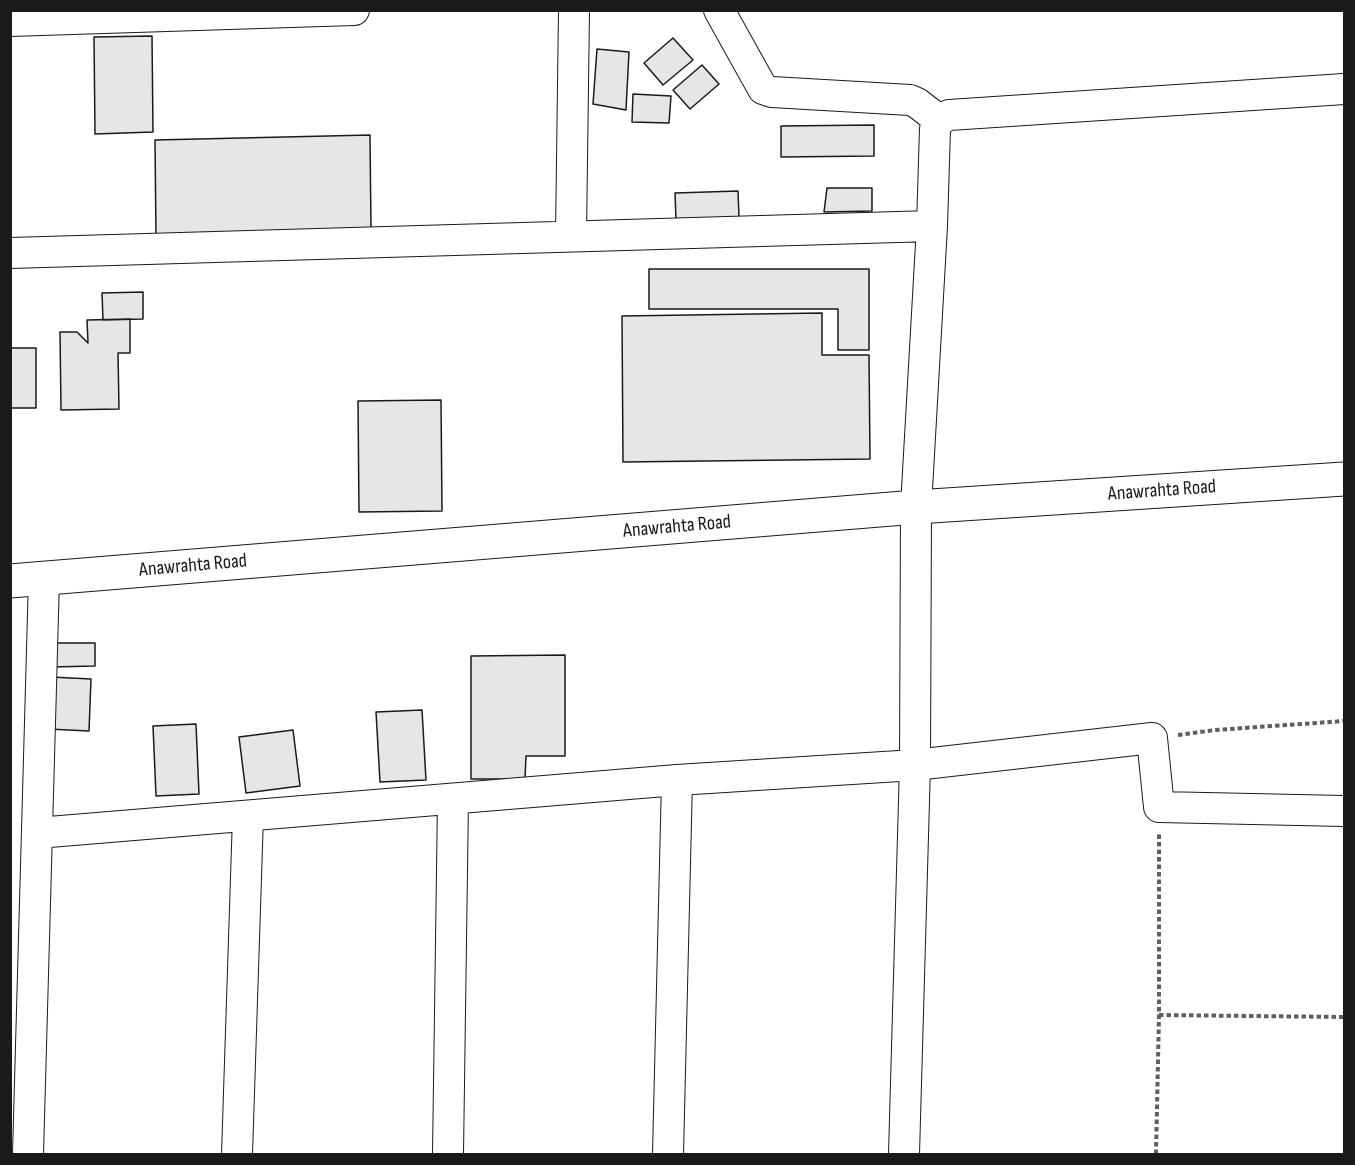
<!DOCTYPE html>
<style>
body{margin:0}
#map{position:relative;width:1355px;height:1165px;overflow:hidden;background:#fff;font-family:"Sofia Sans Condensed",sans-serif}
canvas{display:block}
.frame{position:absolute;inset:0;border:12px solid #1a1a1a;pointer-events:none}
</style>
<div id="map">
<canvas width="1355" height="1165"></canvas>
<div class="frame"></div>
</div>
<script>
const context = document.querySelector('canvas').getContext('2d');
context.lineJoin = 'round';
function fill(path, color) { context.fillStyle = color; context.fill(path, 'evenodd'); }
function trace(path, color, width, dash) { context.strokeStyle = color; context.lineWidth = width; context.lineCap = dash ? 'butt' : 'round'; context.setLineDash(dash || []); context.stroke(path); }
function drawText(font, color, halo, rows, align = 'center') {
  context.font = font + ' "Sofia Sans Condensed",sans-serif'; context.lineWidth = 4.5; context.setLineDash([]); context.textBaseline = 'middle'; context.strokeStyle = halo; context.fillStyle = color; for (const [text, x, y, turn = 0] of rows) {
    context.save(); context.translate(x, y); context.rotate((+turn || 0) * Math.PI / 180); context.textAlign = isNaN(turn) ? turn : align; if (halo) context.strokeText(text, 0, 0); context.fillText(text, 0, 0); context.restore();
  }
}
const building = new Path2D(`
 M152 36 153 132 95 134 94 37Z
 M673 38 693 60 663 85 644 63Z
 M597 49 629 52 626 110 593 104Z
 M702 65 719 84 690 109 673 90Z
 M633 94 671 96 669 123 632 122Z
 M874 125V156L781 157V126Z
 M370 135 371 231 156 236 155 140Z
 M827 188H872V211L824 212Z
 M738 191 739 217 676 220 675 193Z
 M649 269H869V350H838V309H649Z
 M143 292V319L103 320 102 293Z
 M822 313V355H869L870 459 623 462 622 316Z
 M130 319V353H118L119 409 61 410 60 332H77L88 343 87 320Z
 M10 348H36V408H10Z
 M441 400 442 511 359 512 358 401Z
 M51 643H95V666L51 667Z
 M565 655V756H526L525 779H471V656Z
 M51 677 91 679 89 731 48 729Z
 M422 710 426 780 380 782 376 712Z
 M196 724 199 794 156 796 153 726Z
 M293 730 300 786 246 793 239 737Z`);
fill(building, '#e6e6e6');
trace(building, '#1a1a1a', 1.5);
const minor = new Path2D(`
 M719 10 763 89 772 92 910 100 917 103 939 120
 M10 21 354 10
 M571 236 574 10
 M10 253 932 226
 M37 833 677 780 915 765 1152 738 1159 807 1344 811
 M28 1154 44 578
 M237 1154 248 816
 M448 1154 453 799
 M668 1154 677 780
 M904 1154 915 765 916 507 932 226 935 129 939 120 949 115 1344 89`);
const major = new Path2D(`
 M10 581 916 507 1344 479`);
trace(minor, '#1a1a1a', 32);
trace(major, '#1a1a1a', 35);
trace(new Path2D(`
 M1178 735 1215 730 1344 721
 M1159 1015 1344 1017
 M1156 1154 1159 1015V834`), '#5f5f5f', 4, [4.5, 3]);
trace(minor, '#fff', 30);
trace(major, '#fff', 33);
drawText('20px', '#1a1a1a', '#fff', [
 ["Anawrahta Road",1162,491,-4],
 ["Anawrahta Road",677,527,-5],
 ["Anawrahta Road",193,566,-5]
]);
</script>
